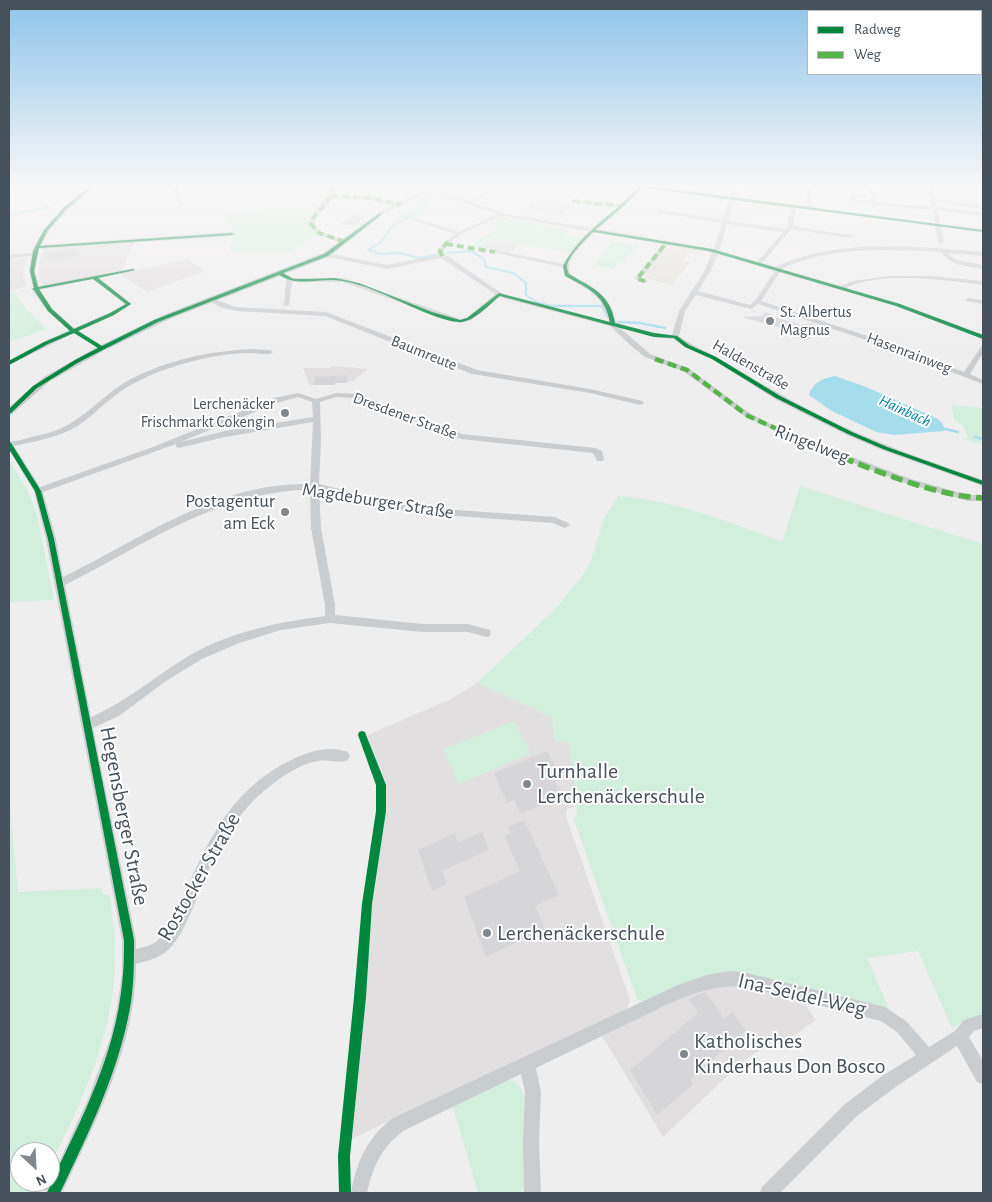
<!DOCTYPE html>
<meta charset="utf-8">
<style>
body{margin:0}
#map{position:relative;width:992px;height:1202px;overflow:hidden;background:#efeeee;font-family:"Alegreya Sans",sans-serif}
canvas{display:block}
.frame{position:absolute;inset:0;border:10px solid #45515b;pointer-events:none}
.legend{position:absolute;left:807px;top:10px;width:175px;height:65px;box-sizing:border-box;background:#fff;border:1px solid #b5b9bd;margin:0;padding:6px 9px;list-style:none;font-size:15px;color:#45515b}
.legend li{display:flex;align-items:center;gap:10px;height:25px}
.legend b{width:25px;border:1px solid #b5b9bd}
.north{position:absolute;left:10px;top:1142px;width:50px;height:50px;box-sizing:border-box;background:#fff;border:1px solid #b5b9bd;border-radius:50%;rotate:155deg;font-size:14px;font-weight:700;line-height:20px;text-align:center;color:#45515b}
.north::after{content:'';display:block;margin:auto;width:18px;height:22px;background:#80888e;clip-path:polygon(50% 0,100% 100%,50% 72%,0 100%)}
</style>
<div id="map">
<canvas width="992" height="1202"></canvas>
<div class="frame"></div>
<ul class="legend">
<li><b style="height:6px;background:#00873e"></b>Radweg</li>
<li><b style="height:6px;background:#57b448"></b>Weg</li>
</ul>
<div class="north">N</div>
</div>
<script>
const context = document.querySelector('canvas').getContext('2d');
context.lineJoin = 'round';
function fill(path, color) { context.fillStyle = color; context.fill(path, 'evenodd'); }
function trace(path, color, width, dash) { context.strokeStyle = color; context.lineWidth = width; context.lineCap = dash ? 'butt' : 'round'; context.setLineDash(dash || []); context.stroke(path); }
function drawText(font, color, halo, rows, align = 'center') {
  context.font = font + ' "Alegreya Sans",sans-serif'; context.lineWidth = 4; context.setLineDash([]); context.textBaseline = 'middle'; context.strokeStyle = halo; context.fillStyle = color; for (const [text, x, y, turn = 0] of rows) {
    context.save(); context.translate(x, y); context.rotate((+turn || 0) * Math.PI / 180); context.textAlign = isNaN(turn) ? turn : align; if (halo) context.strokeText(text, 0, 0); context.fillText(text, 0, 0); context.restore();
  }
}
fill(new Path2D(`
 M671 246 698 250 696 253 688 252 684 260 691 262 671 285 646 278 647 271 664 250Z`), '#e4e2dc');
fill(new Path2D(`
 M532 201H560L561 203 572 204 561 216 527 209Z
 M493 239 503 240 521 243 510 252 482 248 488 244 489 240Z
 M134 242 122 270 131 271 188 260 205 271 147 292 119 274 110 273 45 285 39 282V260L44 248Z
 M26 258 23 274 27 286 9 292V260Z
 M332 366 348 367 368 369 353 381 335 383V385H309L303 368H330Z
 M477 683 535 709 553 719 555 740 570 743 577 806 567 809 566 816 630 1000 626 1013 513 1063 351 1139 371 902 384 816V786L365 736 451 699Z
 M730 982 800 997 816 1020 782 1044 777 1038 741 1063 663 1137 601 1034 685 993Z`), '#e1dfe0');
fill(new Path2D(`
 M425 196 430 198 427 203 432 204 425 213 407 221 396 218 401 215 397 213 410 208H417L419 203 414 200Z
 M264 207 318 209C308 219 307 227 319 235L290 251H230L233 229 223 214 262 212Z
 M503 218 570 230 566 236 584 238 572 253 493 239 489 240 488 244 481 249 470 247 479 238 499 229 483 225Z
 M612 241 639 245 624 262H619L613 269 594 266Z
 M14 292 27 310 47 329 9 342V294Z
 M951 405 983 408V445L963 439 968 437 963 426 954 419Z
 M9 460 28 491 37 514 54 600 9 602Z
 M800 486 983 544V1015L964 1021 952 1028 918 951 867 958 890 1011 767 979 705 976 681 985 643 1002 637 999 574 820 577 812 570 743 555 740 552 719 535 709 477 683 556 608 582 576 590 563 604 519 618 496C677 501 727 521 782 542Z
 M514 721 531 754 458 784 443 749Z
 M9 792 18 892 101 888 103 894 110 895C112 916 116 938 115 960 114 1034 82 1101 50 1166V1152H20V1182H42L37 1193H9Z
 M509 1079 519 1085 525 1098V1189L518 1193H478L452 1104Z`), '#d2efde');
fill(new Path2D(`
 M835 376 866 387 938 419 943 424 944 431 895 435 876 432 830 410 809 395C812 383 823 378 835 376Z`), '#a6dded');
trace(new Path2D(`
 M428 198 422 209 393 225 381 242 368 250 381 254 400 253 419 258 436 255
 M9 215 50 207
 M447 253 471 251 484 259 486 267 513 273 526 283V295L538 303`), '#a6dded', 2);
trace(new Path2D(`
 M535 302 551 306H602L608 317
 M618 322 640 323 665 328
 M941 428 958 432
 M975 437 983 439`), '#a6dded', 2.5);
fill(new Path2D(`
 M353 215 366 216 355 225 340 224Z
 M77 248 79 256 48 262 46 253Z
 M765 312 773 315 772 316 804 326 808 323 820 327 807 341 791 336 795 332 742 317 762 316Z
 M348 375 347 383H335V385H314L315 377Z
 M547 751 562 779 555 782 562 796 521 814 514 800 507 803 494 773Z
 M524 820 559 895 535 906 545 929 486 957 464 897 520 871 504 836 511 833 508 827Z
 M482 832 489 850 442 871 447 884 432 891 418 850 455 833 458 842Z
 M706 992 724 1019 732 1012 746 1031 690 1079 693 1084 657 1115 630 1070 698 1013 689 1000 694 996Z`), '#d6d6d9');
fill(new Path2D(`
 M23 186H32L9 193V190Z
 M90 186H95C73 207 56 218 41 245L232 232 235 234 232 236 39 249 35 271 39 286 133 268 135 269V271L99 278 132 304 114 315 79 331 104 347V349H100L74 333 9 365V360L44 342 69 330 48 312 31 289 33 287 29 271 31 256 9 259V255L32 253C42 224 67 205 90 186ZM93 279 125 304 110 313 74 328 52 309 40 290Z
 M172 186H177L182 204 177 203Z
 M331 186H336L334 195 368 196 404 204 401 206 368 200 332 198 315 220 314 224 321 232 347 241V243L345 244 317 234 308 224C312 210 327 201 331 186Z
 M412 186H420L468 201 484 193 489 186H494L488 195 473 203 511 215 592 228 617 207 573 203 571 200 620 204 638 188 635 186H651L730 197 733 186H738L735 197 806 206 807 186H812L811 207 935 223 933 210 854 203 851 201 850 195 853 193 869 194 867 186H872L876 202 932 207 929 200 931 199 929 186H934L936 199 983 205V209L936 202 937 207 983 212V216L938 210 940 224 983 229V233L941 227 944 242 941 244 938 242 935 226 796 208 793 226 854 236 851 238 791 229 762 263 775 267C838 238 915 246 983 252V256L947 253 957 260 983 265V269C968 266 951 266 941 252 888 249 830 246 781 269L840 286 853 281 889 276H931L983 281V285C945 280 881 271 846 288L900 304 983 335V339L896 306 780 272 761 301 874 338 964 372 981 347 983 346V353L970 374 983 380V384L869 341 758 304 751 309 696 295 685 311 679 336C693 347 710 352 725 362 767 387 810 412 855 432 897 450 940 465 983 480V486L882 450 847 435 775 399 712 359 685 347 673 339 654 337 620 328 650 354 688 368 748 412 774 426 836 451 911 479 968 495H983V501H968L905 483 796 441 743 415 683 371 645 357 630 345 610 326 499 297 471 320 460 323 342 282H292L289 305 284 306 286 280 289 278H343L460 319 467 318 495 294 441 258 387 269 324 256V254L326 253 387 265 438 255 437 253 441 246 455 234 414 220V218L459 232 498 214ZM643 188 729 200 723 220 659 210 656 212 722 223 714 249 598 229ZM856 197H870L871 201 856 200ZM734 200 791 208 787 227 785 229 728 221ZM504 216 589 231 575 246 564 264 495 250 492 252 563 267 565 276C586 289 603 294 609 322L504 295 443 253C451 234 485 223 504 216ZM727 224 783 232 757 262 719 251ZM595 232 663 244 634 279 645 283 648 281 647 280 641 278 668 245 712 253 704 272 679 311 672 335 654 333 616 323C611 294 592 287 570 274 564 259 585 242 595 232ZM718 254 775 271 755 301 750 305 698 291 710 272Z
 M957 186 983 187V190L959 187Z
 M211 298 236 307 326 312 477 370 590 389 643 401 644 403 640 405 590 393 472 374 325 316 236 311 220 307 209 301V299Z
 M968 298 983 300V304L966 301 965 300Z
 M251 349 270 350 273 352C268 356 259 353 251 353 225 353 198 359 173 367 151 374 129 384 112 398 100 407 89 419 76 427 57 438 35 441 14 446L40 487 153 447 274 398 298 393 316 399 336 393 357 394 462 434 595 448 602 451 604 459 603 461H597L593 453 461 439 353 398 336 397 320 402 321 440 319 484 415 507 555 517 568 523 570 525 565 528 553 523 415 513 319 490 321 528 335 605V615L423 624H468L490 630 491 633 490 636 486 637 468 632H423L330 623 281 630 239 643 202 659 166 681 119 716 93 728 136 940V949C143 947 151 946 157 941 172 928 179 906 187 888 196 867 206 846 218 827 237 797 261 774 293 759 310 751 330 745 348 752L350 756 348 760C339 764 328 759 318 761 299 764 280 778 265 790 232 817 213 859 197 898 189 916 182 937 167 951 159 958 147 961 136 964 136 1045 96 1121 62 1193H45L89 1097 110 1039 117 1008 122 974V940L46 539 34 491 9 450V441C16 442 24 439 31 437 46 434 61 430 74 421 94 408 109 391 129 380 167 360 209 351 251 349ZM298 397 312 402 313 417 225 431 180 442 280 402ZM313 422 310 484C219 481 141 539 63 577L56 539 43 492 176 444V447L179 448 225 437ZM298 490H310L311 528 325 605V616C279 622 233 631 192 654 158 674 128 701 91 717L65 585C141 547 211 496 298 490Z
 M730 971 747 973 885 1007 907 1022 929 1047 955 1031 964 1020 983 1014V1028L974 1031 969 1037 983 1061V1084L977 1082 957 1046 894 1088 857 1116 780 1193H760L762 1187 845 1104 882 1076 916 1055 897 1032 881 1021 747 987C704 982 666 1006 629 1023 598 1038 567 1053 536 1068L541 1092 539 1141 541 1193H524L523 1141 525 1092 521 1074 405 1130C382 1146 373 1166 367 1193H351C356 1163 368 1136 393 1118L678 985 707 975Z`), '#cacdcf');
fill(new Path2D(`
 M431 186H440L382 215 329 257 172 318 105 350 50 381 12 414 9 415V407L44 377 99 346 166 314 323 253 378 213Z`), '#c6c9cd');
trace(new Path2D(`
 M334 186 331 196 312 220 311 224 319 233 345 242
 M331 196 368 198 401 204
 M573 201 622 206
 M446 244 495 252
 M442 256 440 250 449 241
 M645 281 637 279 667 242`), '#57b448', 4, [7, 4]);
trace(new Path2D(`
 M655 359 687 370 748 416 829 452`), '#57b448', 4.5, [9, 4.5]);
trace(new Path2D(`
 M826 451C872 469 934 496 983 498`), '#57b448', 5.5, [12, 5.5]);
fill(new Path2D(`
 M90 186H95L67 209 48 230 40 246 232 233 234 234 232 235 39 248 34 271 38 287 133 269 135 270 98 278 131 304 114 315 78 331 102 346 154 320 324 254 380 213H381V215L328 256 283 273 294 279H310L335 278 359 283 432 312 460 320 467 318 499 293 610 322C604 293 588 289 565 276L563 266C581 232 613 215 639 187L634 186H647L983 230V232L642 188 624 206 595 230 712 249 900 304 983 335V339L896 306 709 251 593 232C586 239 568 256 567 266 567 269 568 272 569 274 592 288 610 293 615 323L654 333 677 336 689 345 716 357 780 396 852 432 887 447 983 481V485L883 449 848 434 776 398 712 359 685 347 674 338 654 337 613 326 500 296C490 304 473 323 459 322 452 322 444 319 437 317 405 306 376 287 343 281 321 277 299 288 279 275L158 322 79 362 37 388 11 413 9 414V409L33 386 75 360 98 348 74 333 48 344 9 365V361L44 342 70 331 48 311 34 290 32 289 34 288 30 271 33 251 44 230 64 207ZM93 279 126 304 110 313 74 329 52 309 39 289Z
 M9 442 11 443 41 491 54 539 134 940C134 963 134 986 130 1008 118 1074 88 1134 60 1193H47C60 1161 77 1131 90 1099 107 1060 120 1017 123 974 124 963 124 951 124 940L48 539 35 491 9 449Z
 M362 731 365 732 366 735 386 785V811L372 904 366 997 350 1156 351 1193H339L338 1156 354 997 362 904 376 811V785L358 735 359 732Z`), '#00873e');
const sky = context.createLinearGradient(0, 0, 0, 355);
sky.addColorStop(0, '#8dc4ea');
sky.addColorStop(0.52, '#f8f7f7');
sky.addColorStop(1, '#f8f7f700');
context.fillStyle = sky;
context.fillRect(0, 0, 992, 355);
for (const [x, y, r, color] of [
 [770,321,5,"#80888e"],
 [285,413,5,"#80888e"],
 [285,512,5,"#80888e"],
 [527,784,5,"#80888e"],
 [487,933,5,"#80888e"],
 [684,1054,5,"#80888e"]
]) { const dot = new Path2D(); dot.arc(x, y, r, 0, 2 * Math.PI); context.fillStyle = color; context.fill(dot); trace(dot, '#fff', 2); }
drawText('16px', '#45515b', '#fff', [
 ["St. Albertus",780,312],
 ["Magnus",780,330],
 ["Lerchenäcker",275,404,"right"],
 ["Frischmarkt Cokengin",275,422,"right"]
], 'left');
drawText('16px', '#45515b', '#fff', [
 ["Baumreute",424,353,22],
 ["Hasenrainweg",909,353,21],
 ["Haldenstraße",751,365,30],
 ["Dresdener Straße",405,416,20]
]);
drawText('italic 16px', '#0980a2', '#fff', [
 ["Hainbach",905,411,25]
]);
drawText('19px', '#45515b', '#fff', [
 ["Ringelweg",812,444,21],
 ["Magdeburger Straße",378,501,9]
]);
drawText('19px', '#45515b', '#fff', [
 ["Postagentur",275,501],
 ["am Eck",275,523]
], 'right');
drawText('22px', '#45515b', '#fff', [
 ["Turnhalle",537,771],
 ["Lerchenäckerschule",537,796],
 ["Lerchenäckerschule",497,933],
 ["Katholisches",694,1041],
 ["Kinderhaus Don Bosco",694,1066]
], 'left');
drawText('22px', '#45515b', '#fff', [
 ["Hegensberger Straße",124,816,79],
 ["Rostocker Straße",199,877,-60],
 ["Ina-Seidel-Weg",802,995,13]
]);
</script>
